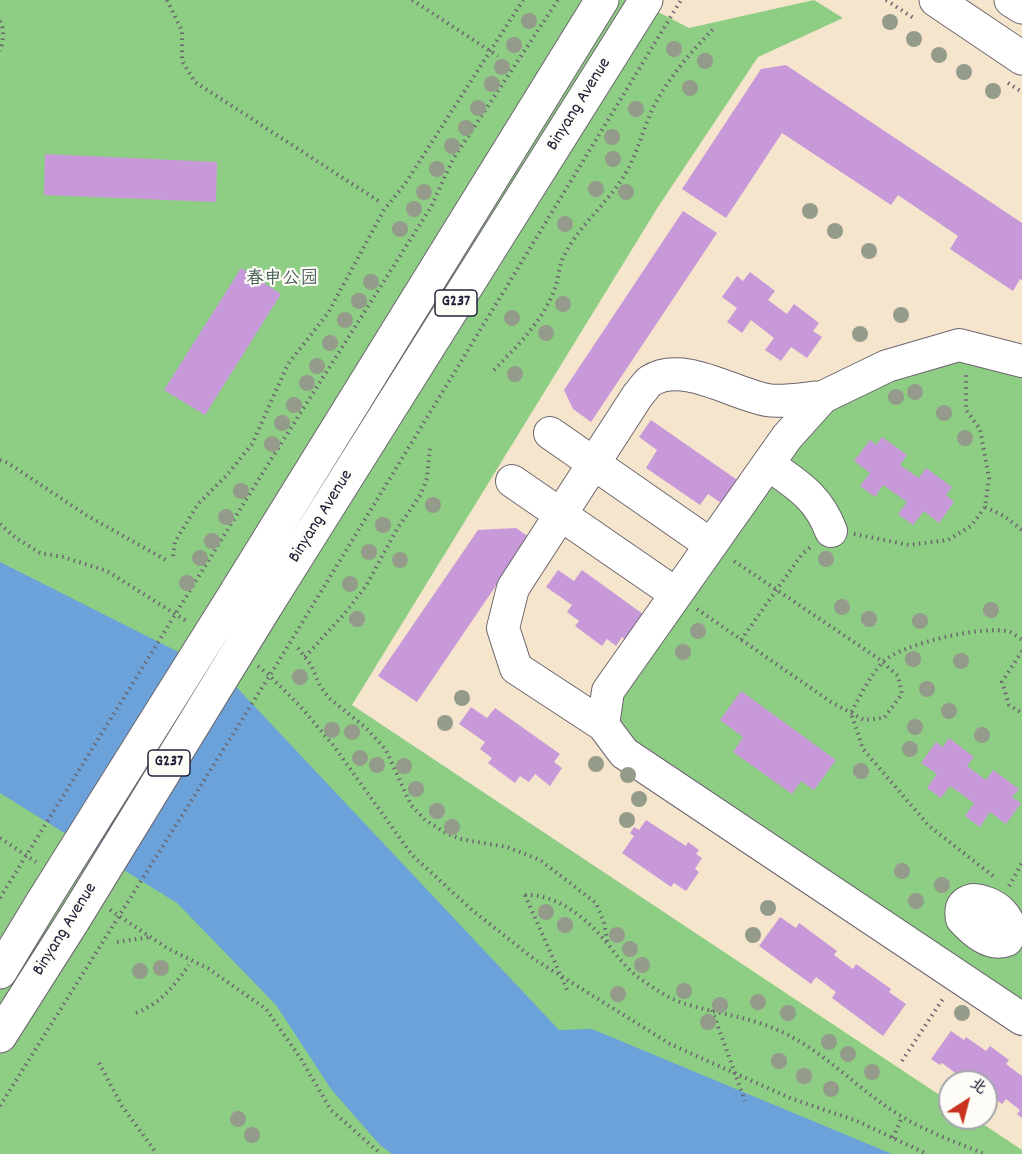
<!DOCTYPE html>
<meta charset="utf-8">
<style>
body{margin:0}
#map{position:relative;width:1022px;height:1154px;overflow:hidden;background:#f5e5cc;font-family:Dekko,"LXGW WenKai TC",sans-serif}
canvas{display:block}
.north{position:absolute;left:938px;top:1070px;width:60px;height:60px;box-sizing:border-box;background:#fdfcf7;border:2px solid #a5a5ac;border-radius:50%;rotate:36deg;font-size:16px;font-weight:700;line-height:24px;text-align:center;color:#22223b}
.north::after{content:'';display:block;margin:auto;width:21px;height:27px;background:#c8321e;clip-path:polygon(50% 0,100% 100%,50% 72%,0 100%)}
</style>
<div id="map">
<canvas width="1022" height="1154"></canvas>
<div class="north">北</div>
</div>
<script>
const context = document.querySelector('canvas').getContext('2d');
context.lineJoin = 'round';
function fill(path, color) { context.fillStyle = color; context.fill(path, 'evenodd'); }
function trace(path, color, width, dash) { context.strokeStyle = color; context.lineWidth = width; context.lineCap = dash ? 'butt' : 'round'; context.setLineDash(dash || []); context.stroke(path); }
function drawText(font, color, halo, rows, align = 'center') {
  context.font = font + ' Dekko,"LXGW WenKai TC",sans-serif'; context.lineWidth = 4.5; context.setLineDash([]); context.textBaseline = 'middle'; context.strokeStyle = halo; context.fillStyle = color; for (const [text, x, y, turn = 0] of rows) {
    context.save(); context.translate(x, y); context.rotate((+turn || 0) * Math.PI / 180); context.textAlign = isNaN(turn) ? turn : align; if (halo) context.strokeText(text, 0, 0); context.fillText(text, 0, 0); context.restore();
  }
}
fill(new Path2D(`
 M0 0H635L689 28 814 0 843 18 758 57 658 207 352 705 950 1102V1118H974L1022 1150V1154H0Z
 M963 355 1022 369V1012L633 750 613 723 617 694 825 405 893 371Z`), '#8dcd84');
fill(new Path2D(`
 M0 562 226 676 559 1030 592 1029 892 1154H392L380 1145 331 1089 276 1005 177 903 0 793Z`), '#6ba2d9');
fill(new Path2D(`
 M786 65 1022 223V280L1020 279 1013 291 950 249 958 236 898 195 891 205 782 133 726 218 682 189 761 69Z
 M45 154 217 162 216 202 44 195Z
 M683 211 717 233 591 422 573 409 564 390Z
 M241 268 281 294 205 415 164 390Z
 M750 272 775 291 768 300 787 314 794 304 819 323 813 331 822 337 807 358 791 347 781 361 765 350 774 338 751 320 742 333 727 322 737 308 722 297 737 276 743 281Z
 M651 420 743 484 727 507 708 494 700 505 646 468 657 450 639 437Z
 M882 437 907 455 900 465 919 478 926 468 952 487 946 495 954 502 939 523 924 511 913 525 898 514 907 502 883 485 875 497 860 486 870 473 854 461 870 440 876 445Z
 M516 528 529 537 417 702 378 676 478 530Z
 M558 570 574 581 582 570 647 617 637 649 622 637 616 646 607 639 602 646 575 626 579 621 567 612 572 605 546 587Z
 M741 691 836 760 814 790 801 781 792 794 733 752 743 737 720 720Z
 M471 707 487 718 495 708 560 754 554 762 562 768 550 786 535 774 529 782 520 776 515 783 488 763 492 758 480 749 485 742 459 724Z
 M949 738 974 757 967 766 986 780 993 770 1019 789 1012 797 1021 803 1006 824 990 812 980 827 965 816 974 803 950 786 941 798 927 788 937 774 921 763 936 742 943 747Z
 M646 820 686 846 688 842 699 850 696 854 702 858 695 869 699 872 686 891 674 883 671 887 622 853 634 836 630 833 634 827 639 830Z
 M780 917 796 928 799 923 837 951 834 955 853 969 856 964 891 989 889 992 906 1004 883 1036 832 998 836 992 816 977 811 984 759 946Z
 M951 1031 964 1040 966 1037 986 1051 990 1046 1009 1060 1006 1064 1022 1076V1118L1017 1114 1020 1110 1006 1099 1002 1104 986 1092V1082H980L971 1075 966 1081 942 1063 940 1065 931 1059Z`), '#c899d9');
const minor = new Path2D(`
 M1022 361 959 345 887 366 823 397 787 437 608 691 603 725 624 753 1022 1019
 M550 433 711 545
 M768 464C797 485 818 496 831 531
 M512 481 676 594
 M603 725 516 668 503 628 513 588 638 395C642 391 646 384 650 381 683 360 733 394 767 400 782 403 807 398 823 397
 M973 900C993 901 1017 918 1007 940 990 947 973 931 962 919 960 908 962 903 973 900Z`);
const major = new Path2D(`
 M936 0 1022 58
 M1011 0 1022 7`);
const highway = new Path2D(`
 M237 591 602 0
 M266 606 646 0
 M0 972 43 901
 M0 1036 73 921`);
trace(minor, '#6c666e', 34);
trace(major, '#6c666e', 35);
trace(highway, '#6c666e', 35);
trace(new Path2D(`
 M167 0 182 31V61L195 82 380 202
 M412 0 498 56
 M886 0 915 19
 M0 21C5 29 3 42 0 51
 M1008 83 1022 92
 M494 370C518 345 544 320 556 286 558 278 559 268 562 260 577 226 609 203 627 171 638 151 643 129 653 108 668 78 691 52 714 28
 M0 460 8 463 86 515 166 560
 M985 507 1004 516 1022 530
 M0 524 16 538 40 553 63 557 107 571 188 622
 M854 534 909 545 948 540 971 526 985 507 989 478 980 429 966 410V372
 M173 556 175 542 198 504 227 475 252 444 288 364 328 313 384 210 405 184 523 0
 M697 609 831 702 864 720 884 718 902 694 898 676 879 659 731 559
 M741 640 802 554 813 545
 M298 648 311 665 320 686 329 698 366 728 386 750 411 805 425 820 446 833 460 839 507 847 540 860 596 903 604 923 608 945
 M1022 651 1002 682 1009 705 1022 713
 M305 657 345 613 366 586 397 529 421 494 427 478 430 447
 M258 666 269 675 300 706 333 745 412 855 472 910 534 959 670 1044 790 1098 857 1121 927 1154
 M0 838 36 862
 M993 876 929 826 863 749 851 713C860 696 869 677 883 662 900 644 987 624 1010 632 1014 634 1019 638 1022 640
 M1009 886 1022 863
 M525 895C553 894 580 913 599 934 614 950 623 967 642 980 655 989 671 1000 686 1004 718 1014 751 1017 782 1032 827 1053 859 1091 901 1116 926 1132 957 1142 984 1154
 M0 898 270 461 431 207 453 159 558 0
 M110 910 167 948 209 969 266 1009 301 1059 331 1110 381 1154
 M117 942 150 937
 M136 1013C161 1003 174 986 189 965
 M902 1061 944 997
 M99 1063 122 1106 157 1154
 M0 1106 280 659 681 0
 M893 1138 902 1117`), '#6c666e', 4, [1.5, 4.5]);
trace(minor, '#fff', 32);
trace(major, '#fff', 33);
trace(highway, '#fff', 33);
const highwayBridge = new Path2D(`
 M43 901 237 591
 M73 921 266 606`);
trace(highwayBridge, '#6c666e', 35, []);
trace(new Path2D(`
 M525 895 568 992
 M712 1010 745 1101`), '#6c666e', 4, [1.5, 4.5]);
trace(highwayBridge, '#fff', 33);
context.fillStyle = '#959b8b';
for (const [x, y] of [
 [529,21],
 [890,22],
 [914,39],
 [514,45],
 [674,49],
 [939,55],
 [705,61],
 [502,67],
 [964,72],
 [492,84],
 [690,88],
 [993,91],
 [478,108],
 [636,109],
 [466,128],
 [612,137],
 [452,146],
 [613,159],
 [437,169],
 [596,189],
 [424,192],
 [626,192],
 [414,209],
 [810,211],
 [565,224],
 [400,229],
 [835,231],
 [869,251],
 [371,282],
 [359,301],
 [563,304],
 [901,315],
 [512,318],
 [345,320],
 [546,333],
 [860,334],
 [330,343],
 [317,366],
 [515,374],
 [307,383],
 [915,392],
 [896,397],
 [294,405],
 [944,413],
 [282,423],
 [965,438],
 [272,444],
 [241,491],
 [433,505],
 [226,517],
 [383,525],
 [212,541],
 [369,552],
 [200,558],
 [826,559],
 [400,560],
 [187,583],
 [350,584],
 [842,607],
 [991,610],
 [357,619],
 [869,619],
 [920,621],
 [698,631],
 [683,652],
 [913,659],
 [961,661],
 [300,677],
 [927,689],
 [462,698],
 [949,711],
 [445,723],
 [915,727],
 [332,730],
 [352,732],
 [982,735],
 [910,749],
 [360,758],
 [596,764],
 [377,765],
 [404,766],
 [861,771],
 [628,775],
 [416,789],
 [639,799],
 [437,811],
 [627,820],
 [452,827],
 [902,871],
 [942,885],
 [916,901],
 [768,908],
 [546,912],
 [565,925],
 [617,935],
 [753,935],
 [630,949],
 [642,965],
 [161,968],
 [140,971],
 [684,991],
 [618,994],
 [758,1002],
 [720,1005],
 [788,1013],
 [962,1013],
 [708,1022],
 [829,1042],
 [848,1054],
 [779,1061],
 [872,1072],
 [804,1076],
 [831,1089],
 [238,1119],
 [252,1135]
]) { context.beginPath(); context.arc(x, y, 8, 0, 2 * Math.PI); context.fill(); }
for (const [x, y, w] of [
 [456,303,42],
 [169,763,42]
]) { const box = new Path2D(); box.roundRect(x - w / 2, y - 13, w, 26, 4.5); context.fillStyle = '#fdfcf7'; context.fill(box); trace(box, '#22223b', 1.5); }
drawText('bold 16px', '#22223b', null, [
 ["G237",456,303],
 ["G237",169,763]
]);
drawText('18px', '#22223b', '#fdfcf7', [
 ["Binyang Avenue",580,105,-58],
 ["Binyang Avenue",322,517,-58],
 ["Binyang Avenue",66,930,-58]
]);
drawText('18px', '#475e55', '#fdfcf7', [
 ["春申公园",282,281]
]);
</script>
